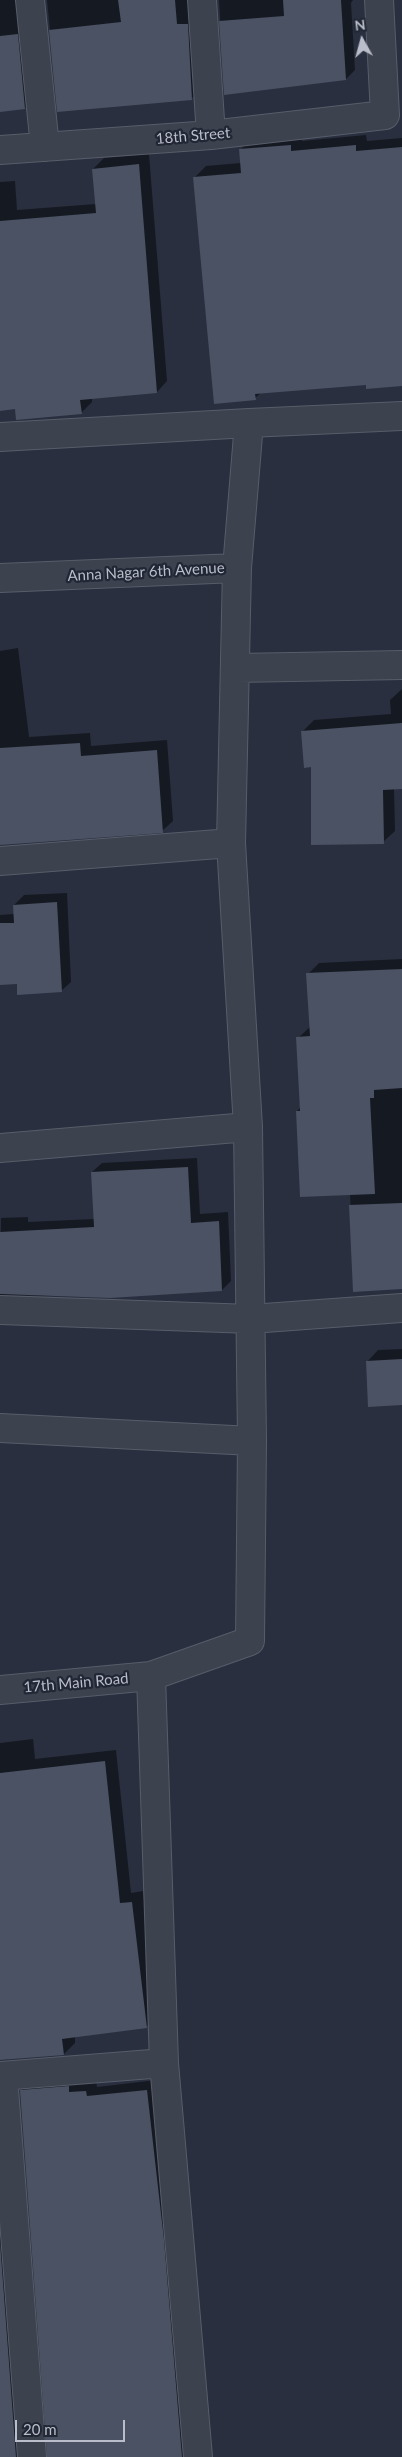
<!DOCTYPE html>
<style>
body{margin:0}
#map{position:relative;width:402px;height:2457px;overflow:hidden;background:#292f3f;font-family:Lato,sans-serif}
canvas{display:block}
.north{position:absolute;left:337px;top:15px;width:50px;height:50px;-webkit-text-stroke:4px #222735;paint-order:stroke;rotate:353deg;font-size:14px;font-weight:700;line-height:20px;text-align:center;color:#babeca}
.north::after{content:'';display:block;margin:auto;width:18px;height:22px;background:#babeca;clip-path:polygon(50% 0,100% 100%,50% 72%,0 100%)}
.scale{position:absolute;left:15px;top:2420px;width:110px;height:22px;box-sizing:border-box;border:2px solid #babeca;border-top:0;padding-left:6px;font-size:15px;line-height:18px;white-space:nowrap;color:#babeca;-webkit-text-stroke:4px #222735;paint-order:stroke}
</style>
<div id="map">
<canvas width="402" height="2457"></canvas>
<div class="north">N</div>
<div class="scale">20 m</div>
</div>
<script>
const context = document.querySelector('canvas').getContext('2d');
context.lineJoin = 'round';
function fill(path, color) { context.fillStyle = color; context.fill(path, 'evenodd'); }
function trace(path, color, width, dash) { context.strokeStyle = color; context.lineWidth = width; context.lineCap = dash ? 'butt' : 'round'; context.setLineDash(dash || []); context.stroke(path); }
function drawText(font, color, halo, rows, align = 'center') {
  context.font = font + ' Lato,sans-serif'; context.lineWidth = 4.5; context.setLineDash([]); context.textBaseline = 'middle'; context.strokeStyle = halo; context.fillStyle = color; for (const [text, x, y, turn = 0] of rows) {
    context.save(); context.translate(x, y); context.rotate((+turn || 0) * Math.PI / 180); context.textAlign = isNaN(turn) ? turn : align; if (halo) context.strokeText(text, 0, 0); context.fillText(text, 0, 0); context.restore();
  }
}
fill(new Path2D(`
 M0 0H24L34 99 25 108 0 111Z
 M47 0H196L201 89 191 99 58 110Z
 M219 0H353L351 3 355 70 346 79 225 93Z
 M301 134 302 141 366 135 367 141 402 138V385L367 383 262 392 255 398 195 177 206 166 241 163 240 150 251 139Z
 M149 154 167 381 157 392 92 398V402L81 413 17 408 0 409V182L15 181 17 210 96 204 93 169 104 158Z
 M18 648 29 737 90 733 91 746 167 740 173 821 162 831 0 844V651Z
 M402 689V788H394L395 831 383 842 312 766 303 731 314 720 391 714 390 700Z
 M67 893 71 982 61 991 18 983 0 984V915L14 914V905L24 895Z
 M402 959V1288L355 1290 350 1194 297 1111 301 1107 298 1038 310 1027 308 974 319 963Z
 M197 1158 200 1214 228 1212 231 1281 222 1290 103 1297 0 1295 1 1218 28 1217V1222L94 1219 92 1172 102 1163Z
 M402 1349V1404L367 1362 378 1350Z
 M33 1739 35 1759 116 1750 131 1893 143 1891 158 2015 147 2026 75 2036V2043L64 2054 0 2060V1743Z
 M31 2080 96 2081 97 2087 157 2080 192 2457H49L21 2091Z
 M0 2113 30 2457H0Z`), '#0007');
fill(new Path2D(`
 M118 0H175L177 24H188L192 100 57 112 49 30 121 22Z
 M283 0H341L346 80 224 95 219 21 284 16Z
 M18 34 25 109 0 112V36Z
 M291 145V151L356 145V151L402 147V386L366 389V385L255 394 256 400 214 404 193 177 241 173 239 149Z
 M139 164 157 393 80 400 82 414 16 420 15 409 0 411V221L96 213 92 169Z
 M402 723V789L383 790 384 844 311 845V767L304 768 301 731Z
 M80 743 81 756 157 750 163 833 0 845V748Z
 M57 902 62 992 17 995V984L0 985V923H14L13 905Z
 M402 969V1088L374 1090V1098H370L375 1194 300 1197 296 1111H300L296 1037 310 1036 306 973Z
 M188 1167 191 1223 219 1221 222 1291 110 1298 0 1294V1232L94 1227 91 1172Z
 M402 1203V1289L353 1292 349 1205Z
 M402 1359V1405L368 1407 366 1361Z
 M105 1761 120 1903 132 1902 147 2028 62 2039 64 2055 0 2060V1773Z
 M69 2086V2092L86 2091 87 2096 147 2090 164 2240 182 2457H47L20 2090Z
 M0 2242 16 2457H0Z`), '#4b5263');
const minor = new Path2D(`
 M30 0 45 147
 M202 0 211 135
 M0 150 211 135 385 115 379 0
 M0 437 249 423
 M0 578 237 568 249 423 402 416
 M236 668 402 665
 M0 861 231 843
 M0 1148 248 1127
 M0 1310 251 1319 402 1308
 M0 1428 252 1441
 M0 1690 151 1676
 M0 2076 164 2063
 M3 2076 32 2457
 M198 2457 164 2063 151 1676 250 1641 252 1441 248 1127 231 843 237 568`);
trace(minor, '#585d6a', 30);
trace(minor, '#3d424f', 28);
drawText('15px', '#babeca', '#222735', [
 ["18th Street",193,136,-5],
 ["Anna Nagar 6th Avenue",146,572,-3],
 ["17th Main Road",76,1683,-5]
]);
</script>
